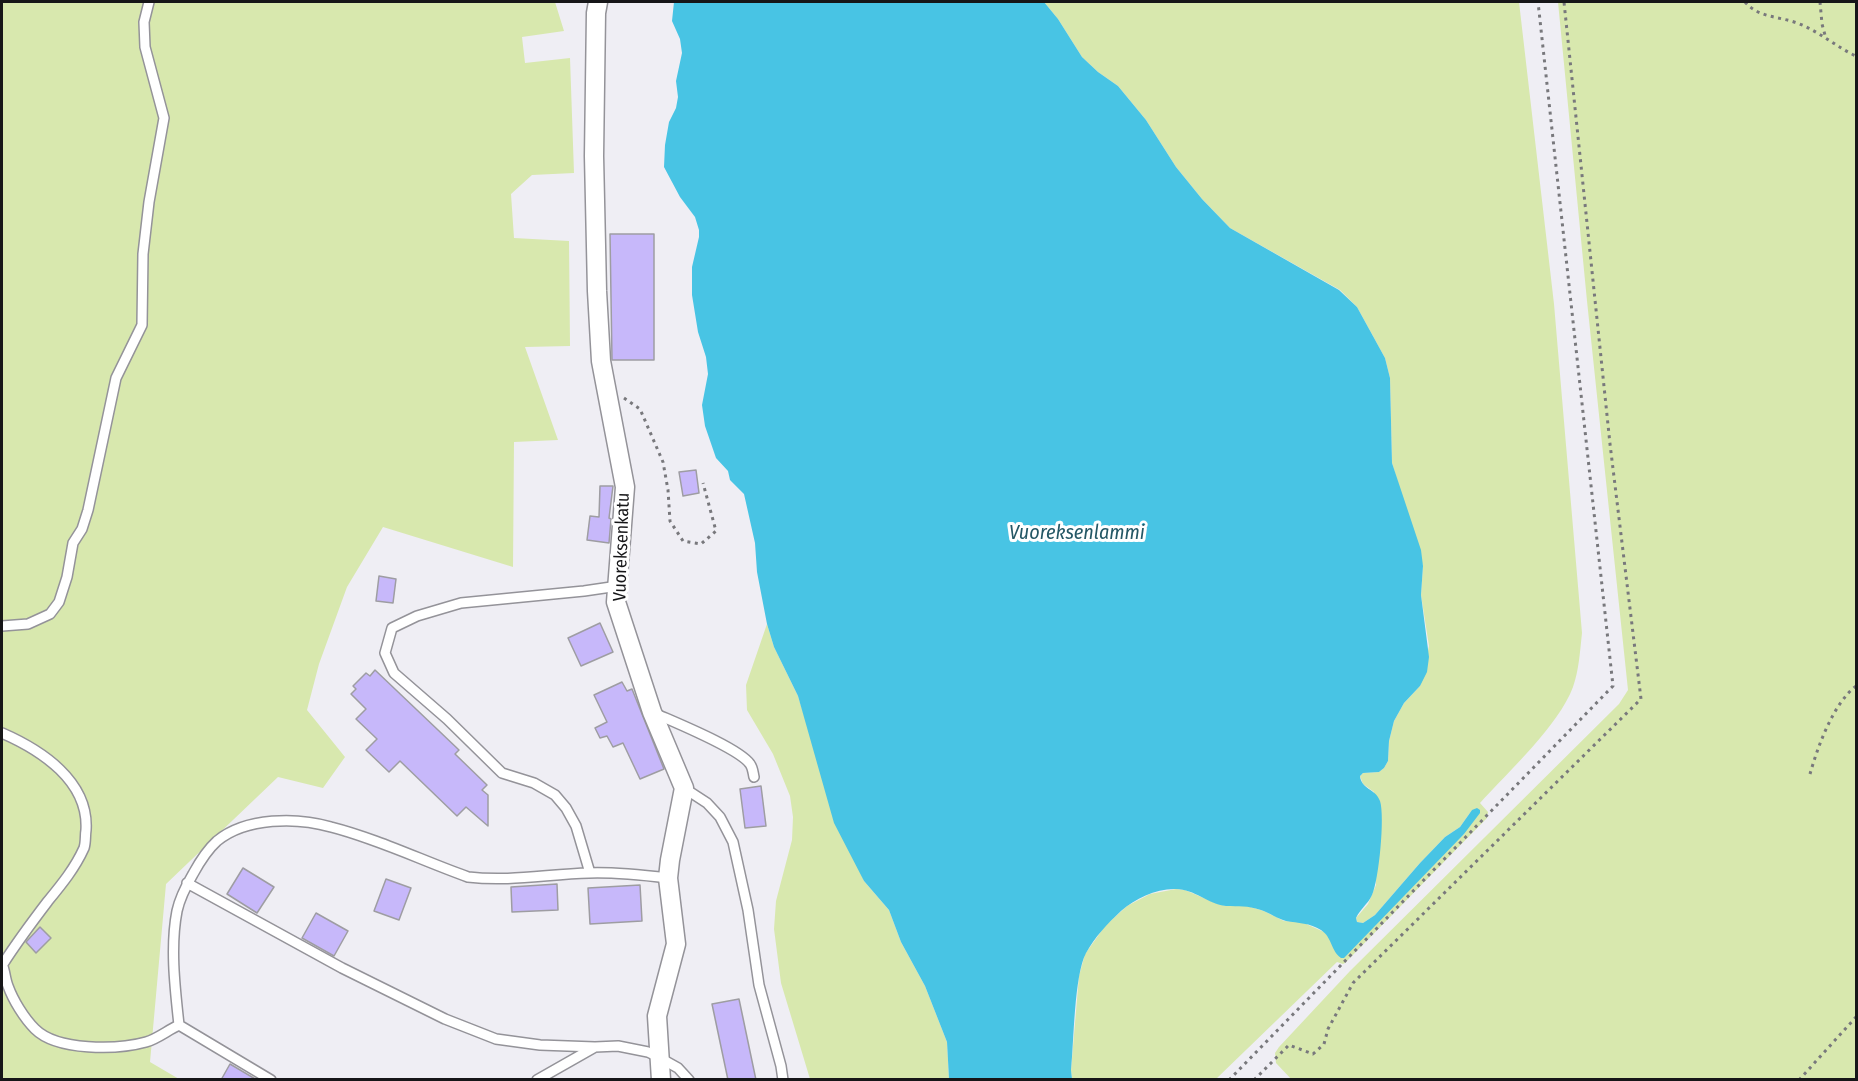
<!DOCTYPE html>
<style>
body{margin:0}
#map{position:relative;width:1858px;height:1081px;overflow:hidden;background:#efeef4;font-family:"Fira Sans Condensed",sans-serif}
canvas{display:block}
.frame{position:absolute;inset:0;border:3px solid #161618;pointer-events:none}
</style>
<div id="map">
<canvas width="1858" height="1081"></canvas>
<div class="frame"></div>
</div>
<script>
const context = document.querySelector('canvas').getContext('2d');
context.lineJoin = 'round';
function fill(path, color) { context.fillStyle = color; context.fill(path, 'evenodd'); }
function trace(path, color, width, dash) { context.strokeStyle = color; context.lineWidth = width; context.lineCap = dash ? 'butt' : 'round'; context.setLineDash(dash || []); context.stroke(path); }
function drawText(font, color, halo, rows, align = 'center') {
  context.font = font + ' "Fira Sans Condensed",sans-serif'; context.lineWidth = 6; context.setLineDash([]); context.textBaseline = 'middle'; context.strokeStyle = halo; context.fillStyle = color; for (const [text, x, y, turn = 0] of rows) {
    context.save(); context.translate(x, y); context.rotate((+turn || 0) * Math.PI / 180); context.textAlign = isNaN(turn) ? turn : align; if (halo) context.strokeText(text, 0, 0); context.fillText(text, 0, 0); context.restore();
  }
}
fill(new Path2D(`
 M2 2H555L564 31 522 37 525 63 570 58 574 173 532 175 511 194 514 238 569 241 570 346 525 347 558 440 514 442 513 567 383 527 347 587 319 664 307 710 345 757 323 788 278 777 166 884 150 1062 179 1079 2 1080Z
 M1044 2H1519L1554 304 1582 633C1580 651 1579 670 1573 687 1559 725 1508 772 1480 803L1488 812 1487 818 1345 963 1343 964 1337 962 1216 1079H1072L1071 1070 1079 976 1085 954 1105 926 1127 906 1150 894 1176 889 1185 890 1218 904 1226 906 1244 905 1264 911 1284 921 1302 922 1324 932 1330 938 1337 954 1464 834 1472 810 1460 827 1445 837 1420 863 1375 915 1363 923 1357 922 1356 918 1368 904 1376 885 1374 792 1363 784 1360 776 1363 773 1379 772 1384 768 1388 761 1389 741 1394 721 1404 703 1420 686 1429 646 1421 595 1423 566 1392 463 1390 378 1385 358 1357 307 1340 290 1230 228 1202 199 1176 167 1146 120 1118 86 1098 72 1082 57 1058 19Z
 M1558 2H1856V1079L1292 1080 1276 1063 1275 1053 1279 1047 1350 971 1619 704 1628 690 1587 301Z
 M767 624 774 647 798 696 810 734 864 881 889 910 901 942 925 986 947 1042 949 1079H810L781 983 774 929 776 901 792 840 793 817 790 796 773 754 747 710 746 685Z`), '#d8e8ae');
fill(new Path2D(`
 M674 2H1044L1058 19 1082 57 1098 72 1118 86 1146 120 1176 167 1202 199 1230 228 1339 290 1357 307 1385 358 1390 378 1392 463 1421 550 1423 566 1421 595 1429 657 1427 672 1420 686 1404 703 1394 721 1389 741 1388 761 1384 768 1379 772 1363 773 1360 776C1361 789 1376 789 1380 801 1385 816 1379 880 1372 895 1368 904 1360 909 1356 918L1357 922 1363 923 1375 915 1420 863 1445 837 1460 827 1472 810 1477 808 1480 810V813L1464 834 1344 958H1341C1331 951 1332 937 1321 930 1310 923 1298 923 1286 921 1278 919 1270 913 1261 910 1246 905 1240 907 1226 906 1207 904 1194 888 1174 889 1155 889 1135 899 1121 911 1107 924 1095 937 1086 953 1074 976 1074 1042 1071 1070L1072 1079H949L947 1042 925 986 901 942 889 910 864 881 834 823 798 696 774 647 767 624 757 572 755 543 744 494 730 480 728 471 716 458 705 426 702 405 708 374 706 357 698 332 692 295V267L699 237V230L695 217 680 197 664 167 665 145 669 122 676 108 678 97 676 81 682 53 680 39 672 21Z`), '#48c4e4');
const building = new Path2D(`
 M610 234H654V360H612Z
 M696 470 699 493 683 496 679 472Z
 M600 486H613L609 518 611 519 609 543 587 540 590 516 599 517Z
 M379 576 396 579 393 603 376 601Z
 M600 623 613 652 581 666 568 638Z
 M375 670 459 750 455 754 487 785 482 790 488 795V826L466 807 457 816 400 761 389 772 366 750 377 739 356 719 366 709 351 694 356 689 353 686 366 673 370 676Z
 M622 682 627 691 632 689 664 769 640 779 623 743 613 747 607 736 600 738 595 728 607 722 594 695Z
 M761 786 766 826 745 828 740 789Z
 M243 868 274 887 257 913 227 894Z
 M386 879 411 888 399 920 374 911Z
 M557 884 558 910 512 912 511 887Z
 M640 885 642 921 590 924 588 888Z
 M316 913 348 931 334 956 302 938Z
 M40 927 51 938 36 953 26 942Z
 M739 999 756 1080H728L712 1004Z
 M230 1064 257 1080H221Z`);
fill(building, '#c7b8fa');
trace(building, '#9e9da2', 1.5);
const lane = new Path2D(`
 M2 626 28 624 50 614 59 602 67 577 73 543 82 529 88 510 116 378 142 325 143 254 149 202 164 118 145 47 144 22 149 2
 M654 713C674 722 739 748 750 764 753 768 753 773 754 777
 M2 733C41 750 89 781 86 830 85 836 86 842 84 848 75 868 62 884 48 901 32 922 17 942 3 964
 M684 788 707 803 720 817 733 842 748 910 759 985 781 1066 783 1080
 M590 873 576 826 566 808 555 795 534 783 502 773 447 719 394 673 385 653 392 628 417 616 461 603 584 591 618 586
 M187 883 342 968 445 1019 496 1039 540 1045 595 1047 618 1046 648 1052 660 1058 678 1068 689 1080
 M2 964C5 970 5 979 8 986 13 1000 24 1018 35 1029 57 1051 117 1050 146 1042 157 1039 168 1030 179 1025L271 1080
 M179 1025C175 988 170 947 177 911 180 897 186 886 193 874 199 863 207 850 217 841 246 817 297 817 331 827 378 839 423 861 468 877 510 882 548 874 589 873 615 872 642 875 668 878
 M537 1080 595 1047`);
const street = new Path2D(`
 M598 2 596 13 594 156 597 291 601 361 625 487 616 602 652 712 684 788 670 860 668 878 676 944 657 1016 661 1080`);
trace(lane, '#949399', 12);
trace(street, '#949399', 21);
trace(new Path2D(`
 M1745 2C1759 18 1778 16 1797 23 1819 31 1836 47 1856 56
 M1820 2 1822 24 1825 35
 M624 398 640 409 663 462 668 490 670 521 683 541 701 544 716 531 703 483
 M1810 774C1818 746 1833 704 1856 686
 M1229 1080 1613 686 1538 2
 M1254 1080 1289 1045 1313 1054 1324 1044 1328 1029 1353 983 1641 699 1610 444 1564 2
 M1799 1080 1856 1017`), '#78787c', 3, [3, 4.5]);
trace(lane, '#fff', 9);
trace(street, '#fff', 18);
drawText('18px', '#161618', '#fff', [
 ["Vuoreksenkatu",622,547,-88]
]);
drawText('italic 20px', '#255866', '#fff', [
 ["Vuoreksenlammi",1077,533]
]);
</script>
